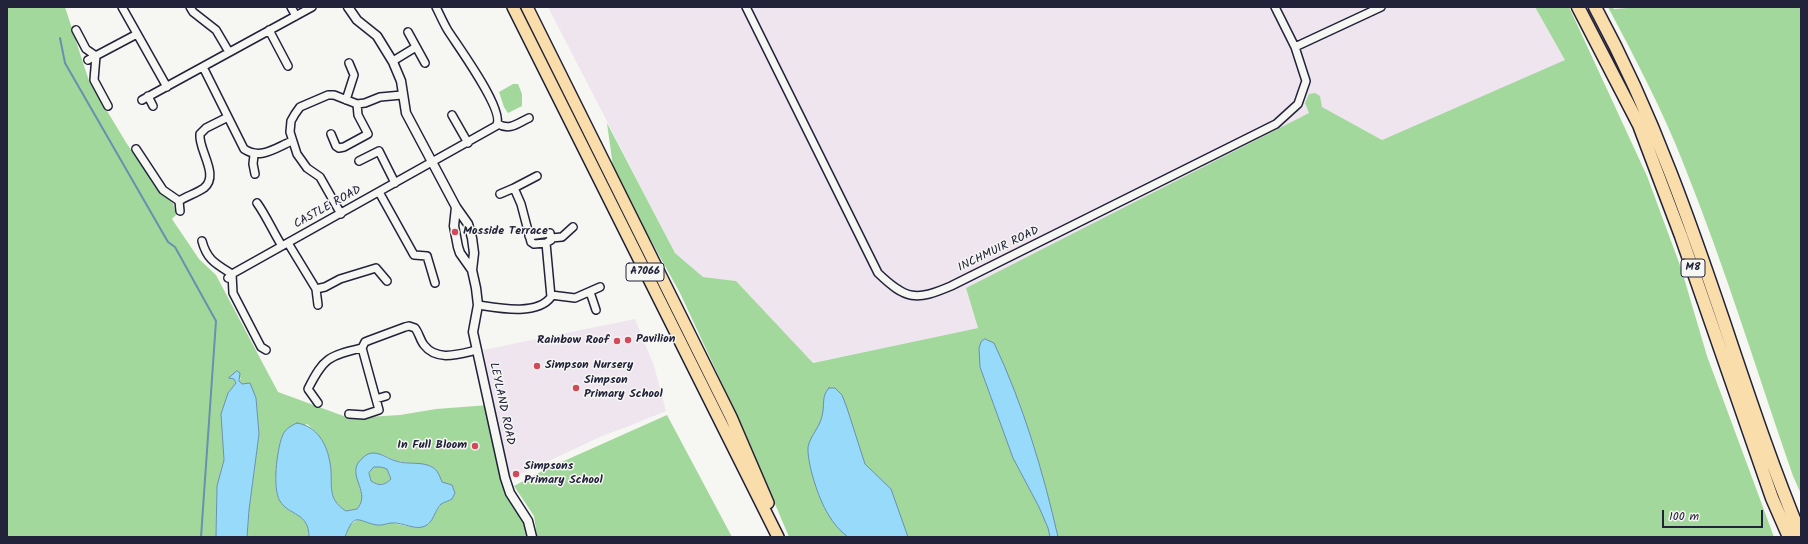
<!DOCTYPE html>
<style>
body{margin:0}
#map{position:relative;width:1808px;height:544px;overflow:hidden;background:#f6f6f2;font-family:Kalam,sans-serif}
canvas{display:block}
.frame{position:absolute;inset:0;border:8px solid #22223b;pointer-events:none}
.scale{position:absolute;left:1662px;top:510px;width:101px;height:18px;box-sizing:border-box;border:2px solid #22223b;border-top:0;padding-left:5px;font-size:12px;line-height:14px;white-space:nowrap;color:#22223b;-webkit-text-stroke:3px #f6f6f2;paint-order:stroke}
</style>
<div id="map">
<canvas width="1808" height="544"></canvas>
<div class="frame"></div>
<div class="scale">100 m</div>
</div>
<script>
const context = document.querySelector('canvas').getContext('2d');
context.lineJoin = 'round';
function fill(path, color) { context.fillStyle = color; context.fill(path, 'evenodd'); }
function trace(path, color, width, dash) { context.strokeStyle = color; context.lineWidth = width; context.lineCap = dash ? 'butt' : 'round'; context.setLineDash(dash || []); context.stroke(path); }
function drawText(font, color, halo, rows, align = 'center') {
  context.font = font + ' Kalam,sans-serif'; context.lineWidth = 3; context.setLineDash([]); context.textBaseline = 'middle'; context.strokeStyle = halo; context.fillStyle = color; for (const [text, x, y, turn = 0] of rows) {
    context.save(); context.translate(x, y); context.rotate((+turn || 0) * Math.PI / 180); context.textAlign = isNaN(turn) ? turn : align; if (halo) context.strokeText(text, 0, 0); context.fillText(text, 0, 0); context.restore();
  }
}
fill(new Path2D(`
 M548 7H1535L1566 60 1382 140 1321 107 966 288 978 328 812 363 736 281 703 277 675 253Z
 M635 319 654 366 666 411 629 426 602 436 510 479 483 350Z`), '#eee5ef');
fill(new Path2D(`
 M7 7H65L89 81 127 144 164 196 173 203 176 215 172 219 199 259 216 275 278 392 349 418 400 415 436 409 489 405 505 478 532 537H345L350 525 357 520H363L378 525 392 523 417 528 429 524 441 504 452 499 455 493 452 485 442 482 436 470 431 466 396 461 381 454 356 473 363 499 357 509 346 511C326 498 333 483 330 464 328 448 319 433 307 424L282 436C279 453 271 485 280 501 289 516 309 512 309 537H247L249 510 259 434 256 398 239 381 241 378H229L234 379 236 383 228 393 221 414 224 460 217 486 216 537H7Z
 M1535 7H1569L1647 176 1681 268 1707 356 1774 537H789L746 435 680 293 614 174 607 123 675 253 703 277 736 281 813 363 978 328 966 288 1309 113 1305 103 1309 94 1315 93 1320 96 1322 107 1382 140 1565 60Z
 M1608 7H1612L1614 9 1641 7H1801V494L1793 476C1757 372 1725 267 1684 165 1663 111 1635 58 1608 7Z
 M513 84H518L522 94V106L508 113 504 107 499 92Z
 M667 415 732 537H537L534 516 514 486 546 469Z
 M373 467H381L387 469 391 479C384 486 379 486 371 481L369 473Z`), '#a3d89c');
const water = new Path2D(`
 M985 339 994 343C1023 404 1043 471 1058 537H1050L1048 528 1039 507 1013 458 980 367 979 348 981 342Z
 M237 371 240 373 239 381 242 384 250 383 256 398 259 434 249 510 247 537H216L217 486 224 460 221 414 228 393 236 383 234 379 229 378Z
 M829 388H835L842 395 847 408 865 464 891 489 908 537H848C840 531 833 523 828 514 819 500 807 464 808 447 810 436 820 427 822 416 825 405 821 396 829 388Z
 M297 423C317 426 327 444 330 463 334 483 325 498 346 511L357 509C371 493 349 478 358 463 362 458 367 453 373 453 382 453 388 459 396 461 407 465 422 461 432 467 438 470 440 477 442 482L452 485 455 493 452 499C449 501 444 502 441 504 435 510 433 523 425 526 415 531 403 522 392 523 387 523 382 526 377 525 358 522 355 510 345 537H309C309 512 289 516 280 501 272 489 277 450 282 437 284 430 290 426 297 423ZM374 467H381L387 469 391 479C384 486 379 486 371 481L369 473Z`);
fill(water, '#98dafa');
trace(water, '#6990ae', 1);
trace(new Path2D(`
 M60 38 65 63 168 242 175 247 216 321 201 537`), '#6990ae', 2);
const minor = new Path2D(`
 M122 7 167 87
 M190 7 193 12 216 30 229 52
 M291 7 296 16
 M746 7 878 273C906 300 916 301 951 286L1276 124 1298 104 1306 81 1295 47 1275 7
 M76 30 86 49 96 56 94 80 108 106
 M269 30 288 66
 M408 32 425 63
 M1295 47 1381 7
 M88 60 137 34
 M393 61 416 47
 M203 67 244 149C261 160 275 148 292 141
 M148 96 153 106
 M142 100 312 7
 M346 100 354 75 349 63
 M452 115 468 143
 M498 124C510 131 518 123 529 118
 M331 134 336 146 339 148 344 147 368 134 358 115 357 104
 M136 149 163 190 179 201 180 211
 M254 155 253 164 255 174
 M359 161 379 151 395 183
 M514 188 537 176
 M379 192 414 255 427 256 435 283
 M179 201C187 196 197 193 204 188 220 175 198 150 200 134L206 128 228 117
 M257 203C267 217 273 232 282 246
 M341 214 320 177 307 168 297 154 290 132 291 121 295 114 300 107 328 95H334L357 104 365 103 380 97 402 95
 M529 236 550 233 551 240 546 243
 M551 238 562 237 573 227
 M202 241C207 260 216 264 232 274L233 293 261 347 266 350
 M288 243 316 289 325 287 340 279 376 268 387 281
 M228 278 232 274 496 126C507 112 456 44 447 29 443 22 440 15 436 7
 M316 289 318 305
 M590 292 596 310
 M551 295 575 298 600 287
 M478 305C498 308 537 316 551 297L546 243 534 244 531 242 521 204 514 188 500 194
 M376 399 386 396
 M318 403 308 389C324 357 329 356 362 348L365 342 370 340 405 327 409 326 415 328C419 333 420 340 424 345 437 362 459 354 477 350
 M349 414 364 415 379 410 362 348`);
const tertiary = new Path2D(`
 M348 7 357 20 377 36 393 62 401 81 406 113 456 207 468 224 472 238 474 253 472 270
 M456 207 454 226 458 247 460 253 472 270 476 288 478 305 473 332 505 478 510 493 528 521 532 537`);
const primary = new Path2D(`
 M513 7 778 537
 M527 7 731 417 768 503`);
const motorway = new Path2D(`
 M1578 7 1639 125 1681 236 1772 498 1789 537
 M1595 7C1623 59 1648 114 1669 169 1717 290 1751 416 1801 536`);
trace(minor, '#22223b', 10);
trace(tertiary, '#22223b', 11);
trace(primary, '#22223b', 14);
trace(motorway, '#22223b', 15);
trace(minor, '#f6f6f2', 7);
trace(tertiary, '#f6f6f2', 8);
trace(primary, '#f9deab', 11);
trace(motorway, '#f9deab', 12);
for (const [x, y, r, color] of [
 [455,232,4,"#d1495b"],
 [628,340,4,"#d1495b"],
 [617,341,4,"#d1495b"],
 [537,366,4,"#d1495b"],
 [576,388,4,"#d1495b"],
 [475,446,4,"#d1495b"],
 [516,474,4,"#d1495b"]
]) { const dot = new Path2D(); dot.arc(x, y, r, 0, 2 * Math.PI); context.fillStyle = color; context.fill(dot); trace(dot, '#f6f6f2', 1.5); }
for (const [x, y, w] of [
 [1693,268,24],
 [645,272,38]
]) { const box = new Path2D(); box.roundRect(x - w / 2, y - 9, w, 18, 3); context.fillStyle = '#f6f6f2'; context.fill(box); trace(box, '#22223b', 1); }
drawText('bold 11px', '#22223b', null, [
 ["M8",1693,268],
 ["A7066",645,272]
]);
drawText('12px', '#22223b', '#f6f6f2', [
 ["CASTLE ROAD",328,208,-29],
 ["INCHMUIR ROAD",999,250,-26],
 ["LEYLAND ROAD",501,404,78]
]);
drawText('bold 12px', '#22223b', '#f6f6f2', [
 ["Mosside Terrace",463,232],
 ["Pavilion",636,340],
 ["Rainbow Roof",609,341,"right"],
 ["Simpson Nursery",545,366],
 ["Simpson",584,381],
 ["Primary School",584,395],
 ["In Full Bloom",467,446,"right"],
 ["Simpsons",524,467],
 ["Primary School",524,481]
], 'left');
</script>
